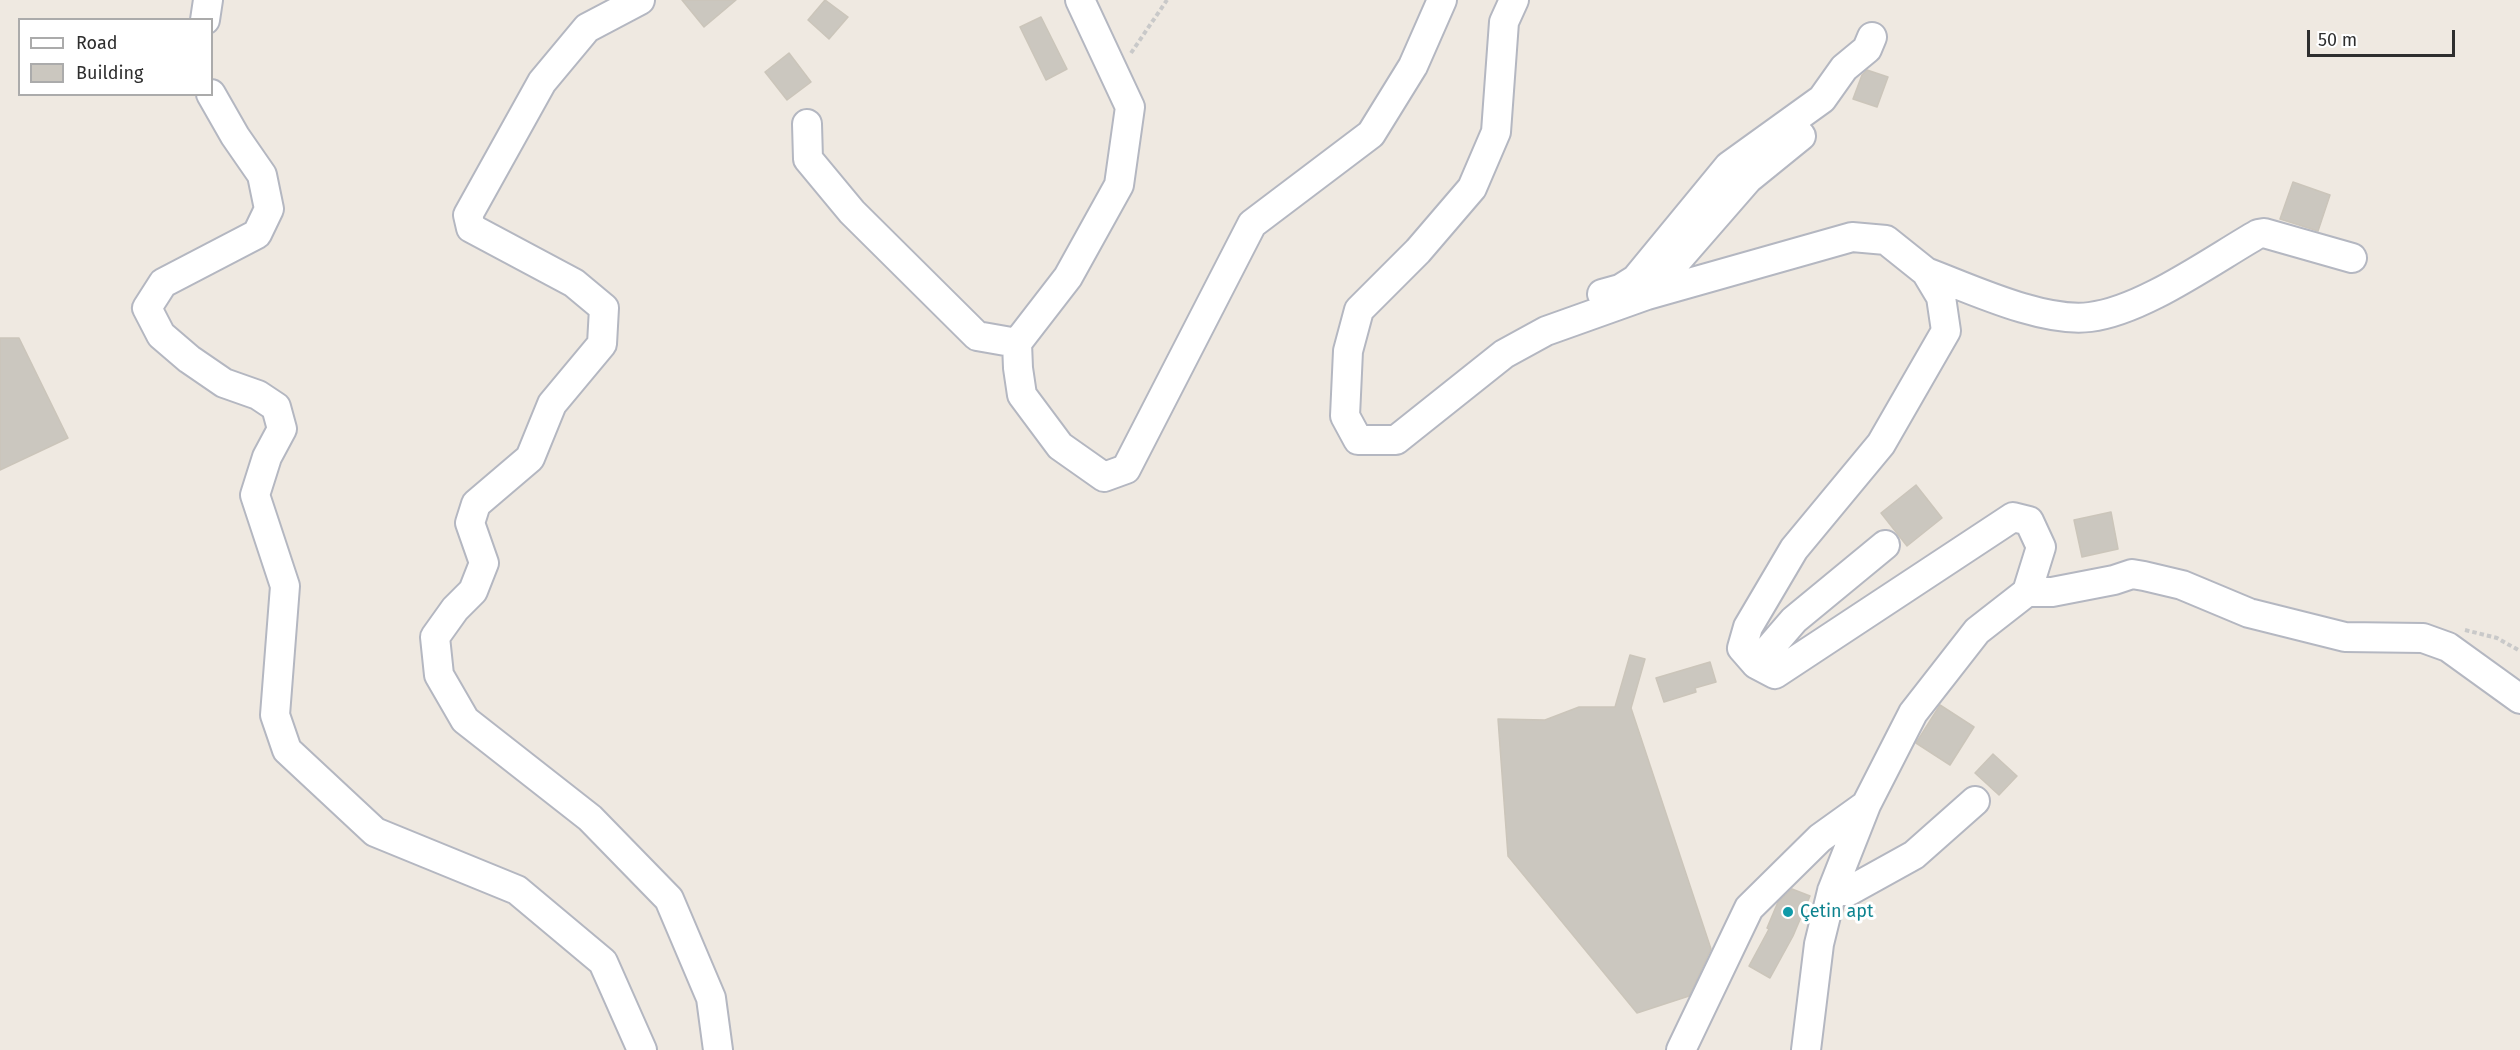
<!DOCTYPE html>
<meta charset="utf-8">
<style>
body{margin:0}
#map{position:relative;width:2520px;height:1050px;overflow:hidden;background:#efe9e1;font-family:"Fira Sans",sans-serif}
canvas{display:block}
.legend{position:absolute;left:18px;top:18px;width:195px;height:78px;box-sizing:border-box;background:#fff;border:2px solid #ababab;margin:0;padding:8px 10px;list-style:none;font-size:18px;color:#2e2e2e}
.legend li{display:flex;align-items:center;gap:12px;height:30px}
.legend b{width:30px;border:2px solid #ababab}
.scale{position:absolute;left:2307px;top:30px;width:148px;height:27px;box-sizing:border-box;border:3px solid #2e2e2e;border-top:0;padding-left:8px;font-size:18px;line-height:21px;white-space:nowrap;color:#2e2e2e;-webkit-text-stroke:4px #fff;paint-order:stroke}
</style>
<div id="map">
<canvas width="2520" height="1050"></canvas>
<ul class="legend">
<li><b style="height:8px;background:#fff"></b>Road</li>
<li><b style="height:16px;background:#cbc7bf"></b>Building</li>
</ul>
<div class="scale">50 m</div>
</div>
<script>
const context = document.querySelector('canvas').getContext('2d');
context.lineJoin = 'round';
function fill(path, color) { context.fillStyle = color; context.fill(path, 'evenodd'); }
function trace(path, color, width, dash) { context.strokeStyle = color; context.lineWidth = width; context.lineCap = dash ? 'butt' : 'round'; context.setLineDash(dash || []); context.stroke(path); }
function drawText(font, color, halo, rows, align = 'center') {
  context.font = font + ' "Fira Sans",sans-serif'; context.lineWidth = 6; context.setLineDash([]); context.textBaseline = 'middle'; context.strokeStyle = halo; context.fillStyle = color; for (const [text, x, y, turn = 0] of rows) {
    context.save(); context.translate(x, y); context.rotate((+turn || 0) * Math.PI / 180); context.textAlign = isNaN(turn) ? turn : align; if (halo) context.strokeText(text, 0, 0); context.fillText(text, 0, 0); context.restore();
  }
}
const building = new Path2D(`
 M682 0H736L704 27Z
 M825 0 848 17 829 39 808 20Z
 M1041 17 1067 69 1046 80 1020 27Z
 M789 53 811 82 787 100 765 72Z
 M1867 70 1888 77 1877 107 1853 99 1862 75Z
 M2293 182 2330 195 2318 231 2280 219Z
 M0 338H19L68 438 0 470Z
 M1916 485 1942 518 1907 546 1881 513Z
 M2111 512 2118 549 2082 557 2074 520Z
 M1630 655 1645 659 1631 708 1711 949 1689 996 1637 1013 1508 856 1498 719 1545 720 1579 707H1615Z
 M1710 662 1716 682 1695 688 1696 692 1664 702 1656 678Z
 M1940 705 1974 727 1950 765 1916 743Z
 M1993 754 2017 776 1999 795 1975 773Z
 M1792 889 1810 896 1793 936 1770 978 1749 966 1769 929 1767 928 1778 902Z`);
fill(building, '#cbc7bf');
trace(building, '#cbc5ba', 1.5);
const minor = new Path2D(`
 M640 0 587 28 542 82 468 215 471 228 574 283 604 308 602 344 552 404 530 458 476 504 470 523 484 563 473 591 455 609 435 637 439 675 465 720 590 818 669 899 711 998 718 1050
 M1080 0 1130 107 1119 185 1068 277 1017 343 1018 368 1022 395 1060 446 1104 477 1126 469 1252 224 1371 134 1413 66 1442 0
 M1514 0 1504 22 1496 132 1472 188 1418 251 1359 310 1348 351 1345 416 1358 440H1396L1504 354 1546 331 1647 295 1852 237 1886 240 1926 272 1941 297 1946 331 1881 444 1794 549 1748 627 1742 648 1756 664 1775 674 2013 517 2029 521 2041 547 2027 592 1977 631 1913 713 1866 805 1832 891 1819 944 1806 1050
 M205 20 208 0
 M211 94 235 136 262 175 269 209 257 234 163 283 147 308 161 335 189 359 224 383 258 395 276 407 282 429 267 457 255 495 285 586 275 715 287 750 375 832 517 890 603 962 642 1050
 M807 124 808 159 852 212 977 336 1017 343
 M1926 272C1971 289 2043 323 2090 317 2142 311 2211 261 2258 234L2264 233 2352 258
 M1654 287 1748 179 1801 136
 M1602 294 1620 289 1636 279 1729 166 1822 99 1844 68 1867 49 1872 37
 M2027 592H2052L2114 580 2132 574 2144 576 2182 585 2249 613 2345 637 2423 638 2448 647 2520 699
 M1756 664 1794 620 1885 545
 M1832 891H1849L1914 855 1975 801
 M1681 1050 1749 908 1820 838 1866 805`);
trace(minor, '#b4b7c1', 32);
trace(new Path2D(`
 M1131 53 1167 0
 M2465 630 2497 638 2520 651`), '#c9c9c9', 4, [4.5, 3]);
trace(minor, '#fff', 28);
for (const [x, y, r, color] of [
 [1788,912,6,"#0f9aa8"]
]) { const dot = new Path2D(); dot.arc(x, y, r, 0, 2 * Math.PI); context.fillStyle = color; context.fill(dot); trace(dot, '#fff', 2); }
drawText('18px', '#0d838f', '#fff', [
 ["Çetin apt",1800,912]
], 'left');
</script>
